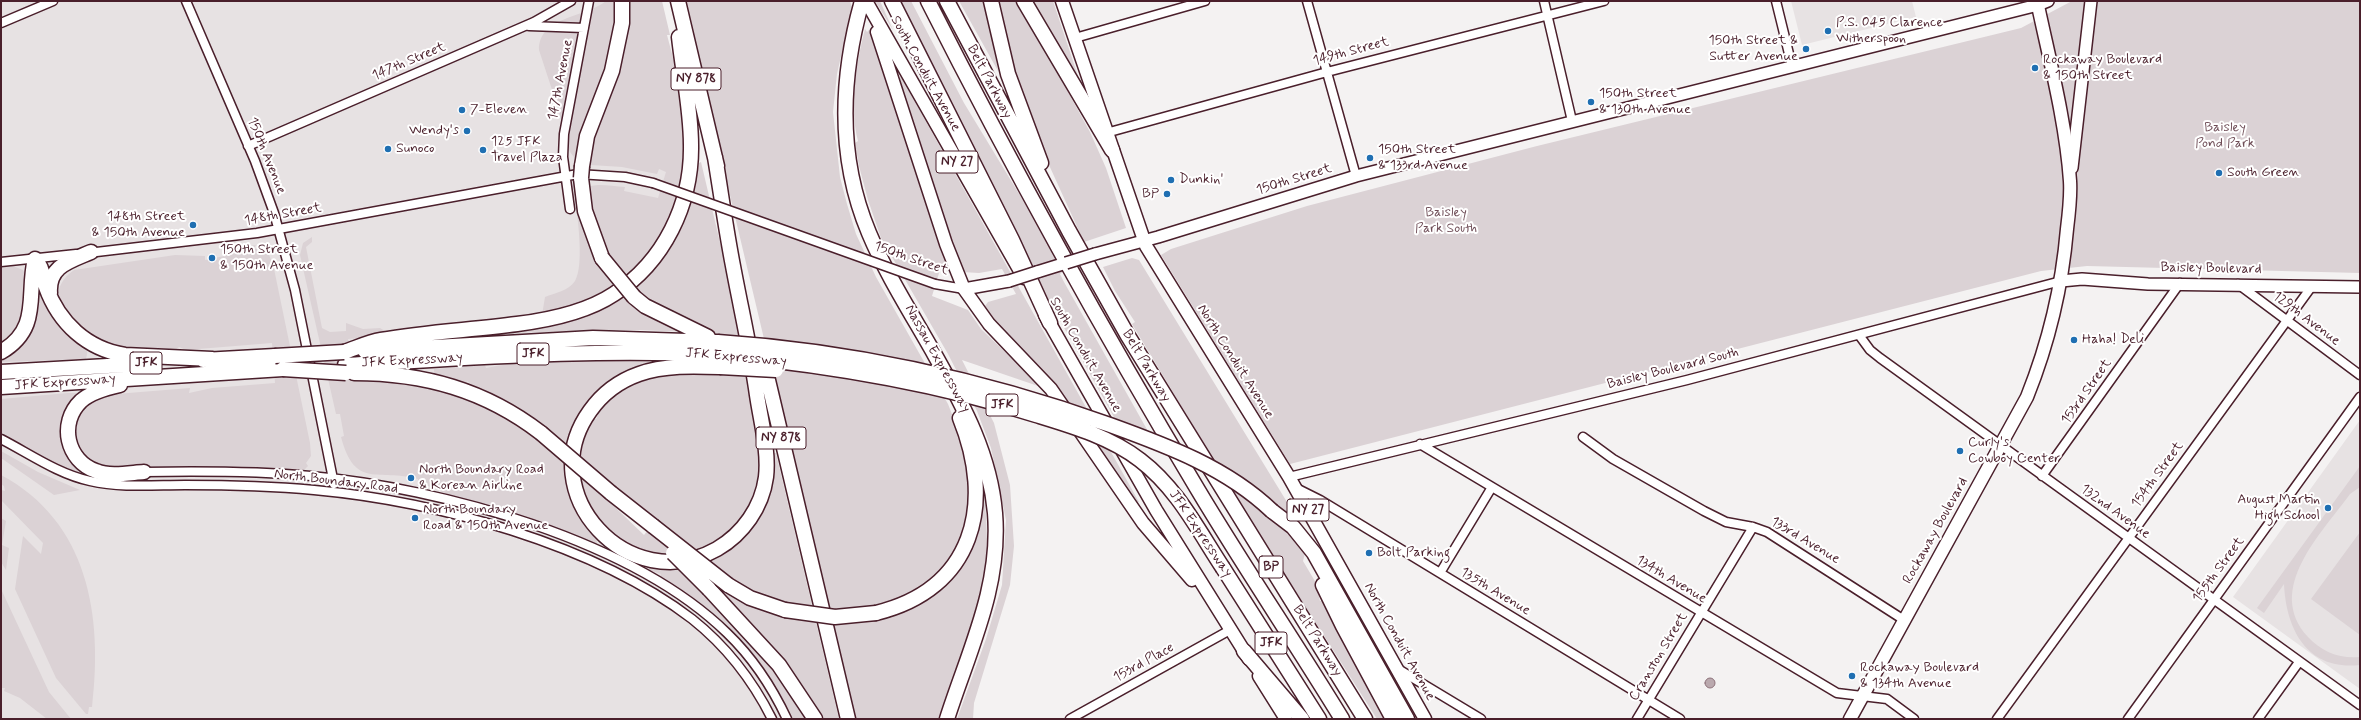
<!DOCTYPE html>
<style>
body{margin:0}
#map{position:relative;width:2361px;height:720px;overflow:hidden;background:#f4f2f2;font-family:Mynerve,sans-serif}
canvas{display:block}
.frame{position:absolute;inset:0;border:2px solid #4a1f2b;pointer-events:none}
</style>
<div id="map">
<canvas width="2361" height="720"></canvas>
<div class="frame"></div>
</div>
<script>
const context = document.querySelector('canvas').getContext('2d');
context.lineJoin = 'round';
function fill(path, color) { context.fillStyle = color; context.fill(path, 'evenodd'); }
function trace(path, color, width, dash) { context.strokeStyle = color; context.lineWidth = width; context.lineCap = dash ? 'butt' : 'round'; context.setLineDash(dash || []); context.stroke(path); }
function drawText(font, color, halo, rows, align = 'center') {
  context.font = font + ' Mynerve,sans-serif'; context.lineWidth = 4; context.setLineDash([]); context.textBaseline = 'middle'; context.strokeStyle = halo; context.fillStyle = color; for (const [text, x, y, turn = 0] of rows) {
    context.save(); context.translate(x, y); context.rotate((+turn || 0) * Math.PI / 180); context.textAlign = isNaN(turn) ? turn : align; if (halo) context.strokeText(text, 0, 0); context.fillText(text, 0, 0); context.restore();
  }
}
fill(new Path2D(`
 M1 1H644L678 149 661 215 547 313 594 496 752 645 805 719H1Z
 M1791 1H1912L1916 17 1802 45Z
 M2360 420V689L2233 597Z`), '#e7e2e3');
fill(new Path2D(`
 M606 1H662L670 35H667L675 65 674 80H677L686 155 677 207 647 261 605 297 542 315 545 297C555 293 568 291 575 281 584 266 578 222 576 204 583 178 603 186 625 187L624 191 658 198 666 172 659 169 657 174 622 167 591 165 577 161 570 152 567 142 557 105 539 50C539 16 585 18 606 1Z
 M684 1H850L852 7 837 74 833 112 840 177 847 204 856 234 876 277 948 404 968 455 974 495 966 535 947 567 883 617 900 613 930 599 955 575 977 538 985 495 988 561 983 596 941 719H854Z
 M875 1H880L893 30Z
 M897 1H911L964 103 1061 263 1064 271 1060 274 1064 282 1149 433 1115 419 1014 238Z
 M959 1H986L998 71Z
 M994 1H1018L1090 132 1106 168 1126 228 1084 242 1029 121 1007 57Z
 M1032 1H1053L1079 79 1034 6Z
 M2072 1H2360V273L2087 266 2041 271 1290 464 1161 255 1171 249 1307 206 1537 146 2021 28Z
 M865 29 867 32 870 29 947 260 940 270 932 296 968 310 981 329 1021 367 1038 386 962 360 994 423 1010 485 1014 546 1010 585 974 703 973 719H957L986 639 1002 585 1006 520 991 448 977 411 948 354 881 238 868 200 859 166 855 143 858 141C849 105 856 64 865 29Z
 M901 77 1139 502 1135 504 987 313 985 306 988 302 1016 294 1002 269 979 273 962 272 898 78Z
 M701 162 740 327 758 440 760 472 747 512 728 536 697 551 652 554 630 547 606 530 590 508 582 487 580 452 592 418 596 419C617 372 676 373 720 373L716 333 636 330 506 333C529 329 555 327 578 319 626 303 672 263 686 215 691 198 693 180 697 164ZM597 472 655 521 644 535 596 489Z
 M312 237V242L306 247 322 328 330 332 346 331V323L363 329 380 328 385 331 386 336 348 339 353 379C406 382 455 388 503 415 522 425 540 442 556 455L478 389 467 381 465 384 434 375V369L485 365 486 368C544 357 606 359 665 363L627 375 571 446 598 538 596 545 502 509 450 495 418 482V479C378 468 355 490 341 437L344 436 340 414H336L300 255 303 243Z
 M256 245 254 248 269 255 273 264 310 443 311 456 306 463 308 466 303 471 291 472 192 467 105 470 90 463 79 452 73 433 78 413 95 400 116 394 190 388 189 393 212 388 275 383 272 343 186 350 179 347 175 350C160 351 141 354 126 351 94 344 29 302 74 270L175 255 205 256V260L224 256V253L234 248Z
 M1132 258 1139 260 1309 538 1303 561 1316 583 1320 601H1325L1385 719H1377L1237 499 1132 324 1135 322 1115 291 1103 267Z
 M13 266 23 270 28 280 20 327 1 347V268Z
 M38 278C48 307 59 334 88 349L86 359 1 362V357L20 342Z
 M68 393H86L65 417 75 465 88 475 87 478 70 473 1 438V399Z
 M1 451 38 472 80 490 54 495 1 458Z
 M770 453H776L839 719H820L722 595 726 591 759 609 784 617 787 606 762 598 716 570 689 577 739 629 780 678 807 719H792C766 657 719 609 660 577L661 574 649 570 650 565 664 570V566L740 538Z
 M2360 466V487L2350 494C2322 533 2264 589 2308 637 2322 652 2340 659 2360 657V665C2307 671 2286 629 2284 584L2264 613 2257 608Z
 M1 475C89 522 103 617 92 707H89L88 714H86L56 678 15 589 23 536 41 554 43 543 1 500V490L5 491 4 486 1 484Z
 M1 518 6 521 2 545 9 548 6 570 1 562Z
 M2360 532V635L2311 599Z
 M1 589 49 692 71 719H47L20 698 4 691 5 688H1Z`), '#dbd2d5');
const water = new Path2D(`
 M1705 683a5 5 0 1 1 10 0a5 5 0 1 1-10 0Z`);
fill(water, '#baa9ae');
trace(water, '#8d727a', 1);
const minor = new Path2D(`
 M186 1 255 161 274 213 295 290 334 484
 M1307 1 1356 176
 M1544 1 1572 121
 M1776 1 1792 66
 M1 23 53 1
 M529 26 584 28
 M1075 38 1205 1
 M1106 133 1327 72 1604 1
 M248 146 534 22 571 1
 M570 209 563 157 564 134 589 1
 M88 253 257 233 578 174 625 177 653 183
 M1 262 76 254
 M935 284 964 289
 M2238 284 2360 375
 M1859 335 1870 350 1880 358 2360 705
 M1583 437 1613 459 1704 511 1726 522 1753 527 1767 532 1904 620
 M1 439C30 454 58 474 90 481 121 488 154 485 185 485 228 485 271 486 314 490 435 501 594 544 692 619 726 646 753 681 772 719
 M1420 444 1837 693 1887 699 1914 719
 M144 472C200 471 256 471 311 476 441 488 632 540 727 633 752 657 772 687 787 719
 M2042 476 2180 283
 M1289 477 1687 380 2061 281
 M1296 488 1320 500 1680 719
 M1440 573 1492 487
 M1398 669 1481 719
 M1070 719 1230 630
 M1637 719 1753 527
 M1997 719 2312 286
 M2128 719 2360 397
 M2258 719 2299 662`);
const secondary = new Path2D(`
 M2072 168 2091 1
 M1095 254 1158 237 1356 176 2038 5 2048 1
 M1037 272 1066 263
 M2061 281 2082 279 2148 284 2360 287
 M964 289 1009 281`);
const primary = new Path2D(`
 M866 1 1024 278
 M1062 1 1146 246 1289 477 1425 719
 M877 32 946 244 964 289 989 324 1051 389 1143 523 1192 580
 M1045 315 1156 510 1249 659
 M1259 676 1286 719
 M1850 719 2027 397C2049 342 2062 288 2067 229 2069 213 2071 196 2070 181 2066 122 2049 58 2037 1`);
const motorway = new Path2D(`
 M678 1 717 166
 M862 1C840 79 837 157 869 233 887 276 913 316 936 357 964 407 990 455 995 513 1001 587 969 650 947 719
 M892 1 1012 240 1050 323
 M928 1C1012 167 1102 330 1198 490 1244 567 1295 642 1342 719
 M947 1 1069 231 1128 336 1365 719
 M991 1 1008 74 1041 163
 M1024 1 1112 150
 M715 157C721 193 726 230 733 266 741 309 751 352 757 395 761 422 769 451 766 477 762 507 743 534 717 549 629 599 531 493 590 411 602 394 619 381 639 374 664 365 694 366 720 367
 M582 166 587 136 612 71 622 23V1
 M581 178 585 211 602 258
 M50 293C48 266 70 261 91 252
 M634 297 645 306 708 337
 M365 351 593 338 718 342
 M1 352C42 328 26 294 35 259 43 267 42 276 46 287 59 323 87 349 125 355L212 359
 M344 352C356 348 369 342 381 340 426 332 472 330 517 324 549 320 587 312 614 294 664 262 692 204 691 145 691 110 683 73 679 37
 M763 359 848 719
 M203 360 275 356
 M345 365C470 358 595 348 721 355
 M1 372 143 364
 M354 373C424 373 485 390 541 433
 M120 385C106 388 91 392 81 401 58 423 67 461 96 471 110 477 129 473 144 472
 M1 387 283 369
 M611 493 653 526
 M1272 511 1293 527 1314 553 1407 719
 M1223 568 1319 719
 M728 585 750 598 785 610
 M1323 585 1343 626 1393 719
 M709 589 779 665 815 719
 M876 613C974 589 995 504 960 418
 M1244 651 1302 719`);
trace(minor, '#4a1f2b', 11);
trace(secondary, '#4a1f2b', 14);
trace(primary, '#4a1f2b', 15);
trace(motorway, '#4a1f2b', 17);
trace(minor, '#fff', 8);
trace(secondary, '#fff', 11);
trace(primary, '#fff', 12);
trace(motorway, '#fff', 14);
const minorBridge = new Path2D(`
 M653 183 935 284`);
const secondaryBridge = new Path2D(`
 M1066 263 1095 254
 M1009 281 1037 272`);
const motorwayBridge = new Path2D(`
 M581 178 582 166
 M602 258 634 297
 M718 342C852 351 984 380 1110 425 1168 446 1227 468 1272 511
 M721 355C828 365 933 382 1036 415 1072 426 1110 437 1140 460 1177 488 1198 530 1223 568
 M275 356 344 352
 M720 367 776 370
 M283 369 346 373
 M541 433 611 493
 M653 526 728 585
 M673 553 709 589
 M785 610 835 617 876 613`);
trace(minorBridge, '#4a1f2b', 11, []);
trace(secondaryBridge, '#4a1f2b', 14, []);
trace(motorwayBridge, '#4a1f2b', 17, []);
trace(minorBridge, '#fff', 8);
trace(secondaryBridge, '#fff', 11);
trace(motorwayBridge, '#fff', 14);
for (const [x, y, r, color] of [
 [1828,31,4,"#1f6fb2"],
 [1806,49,4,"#1f6fb2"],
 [2035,68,4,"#1f6fb2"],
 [1591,102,4,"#1f6fb2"],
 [462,110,4,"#1f6fb2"],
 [467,131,4,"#1f6fb2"],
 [388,149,4,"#1f6fb2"],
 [483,150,4,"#1f6fb2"],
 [1370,158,4,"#1f6fb2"],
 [2219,173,4,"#1f6fb2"],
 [1171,180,4,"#1f6fb2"],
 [1167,194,4,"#1f6fb2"],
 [193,225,4,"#1f6fb2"],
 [212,258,4,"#1f6fb2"],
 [2074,340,4,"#1f6fb2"],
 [1960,451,4,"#1f6fb2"],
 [411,478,4,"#1f6fb2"],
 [2328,508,4,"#1f6fb2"],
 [415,518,4,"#1f6fb2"],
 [1369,553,4,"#1f6fb2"],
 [1852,676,4,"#1f6fb2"]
]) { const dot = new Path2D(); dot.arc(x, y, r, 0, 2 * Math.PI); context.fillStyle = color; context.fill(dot); trace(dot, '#fff', 1.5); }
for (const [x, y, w] of [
 [696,79,50],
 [957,162,42],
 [533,354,32],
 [146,363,32],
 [1002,405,32],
 [781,438,50],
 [1308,510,42],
 [1271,567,24],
 [1271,643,32]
]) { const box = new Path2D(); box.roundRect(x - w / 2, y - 11, w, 22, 3); context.fillStyle = '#fff'; context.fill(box); trace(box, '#4a1f2b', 1); }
drawText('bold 13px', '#4a1f2b', null, [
 ["NY 878",696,79],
 ["NY 27",957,162],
 ["JFK",533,354],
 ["JFK",146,363],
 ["JFK",1002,405],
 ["NY 878",781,438],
 ["NY 27",1308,510],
 ["BP",1271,567],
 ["JFK",1271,643]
]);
drawText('14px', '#4a1f2b', '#fff', [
 ["P.S. 045 Clarence",1836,23],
 ["Witherspoon",1836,39],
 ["150th Street &",1798,41,"right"],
 ["Sutter Avenue",1798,57,"right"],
 ["Rockaway Boulevard",2043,60],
 ["& 150th Street",2043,76],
 ["150th Street",1599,94],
 ["& 130th Avenue",1599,110],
 ["7-Eleven",470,110],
 ["Wendy's",459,131,"right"],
 ["125 JFK",491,142],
 ["Travel Plaza",491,158],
 ["Sunoco",396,149],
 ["150th Street",1378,150],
 ["& 133rd Avenue",1378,166],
 ["South Green",2227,173],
 ["Dunkin'",1179,180],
 ["BP",1159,194,"right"],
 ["148th Street",185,217,"right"],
 ["& 150th Avenue",185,233,"right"],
 ["150th Street",220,250],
 ["& 150th Avenue",220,266],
 ["Haha! Deli",2082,340],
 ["Curly's",1968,443],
 ["Cowboy Center",1968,459],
 ["North Boundary Road",419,470],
 ["& Korean Airline",419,486],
 ["August Martin",2320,500,"right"],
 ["High School",2320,516,"right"],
 ["North Boundary",423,510],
 ["Road & 150th Avenue",423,526],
 ["Bolt Parking",1377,553],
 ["Rockaway Boulevard",1860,668],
 ["& 134th Avenue",1860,684]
], 'left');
drawText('14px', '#4a1f2b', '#fff', [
 ["149th Street",1351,52,-15],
 ["147th Street",409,62,-23],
 ["South Conduit Avenue",925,74,61],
 ["147th Avenue",561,80,-79],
 ["Belt Parkway",989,82,62],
 ["150th Avenue",266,156,68],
 ["150th Street",1294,180,-17],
 ["148th Street",283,215,-10],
 ["150th Street",911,259,19],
 ["Baisley Boulevard",2211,269,1],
 ["129th Avenue",2306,319,37],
 ["South Conduit Avenue",1085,355,60],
 ["JFK Expressway",736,358,5],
 ["Nassau Expressway",937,359,61],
 ["JFK Expressway",412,361,-3],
 ["North Conduit Avenue",1235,362,58],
 ["Belt Parkway",1146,366,59],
 ["Baisley Boulevard South",1673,369,-14],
 ["JFK Expressway",65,383,-4],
 ["153rd Street",2087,392,-55],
 ["154th Street",2158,475,-54],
 ["North Boundary Road",336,482,7],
 ["132nd Avenue",2115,512,36],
 ["Rockaway Boulevard",1936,531,-61],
 ["JFK Expressway",1200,534,56],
 ["133rd Avenue",1805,541,31],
 ["155th Street",2219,570,-54],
 ["134th Avenue",1671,580,31],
 ["135th Avenue",1495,592,31],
 ["Belt Parkway",1317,641,58],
 ["North Conduit Avenue",1399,642,61],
 ["Cranston Street",1659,657,-59],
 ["153rd Place",1144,663,-29]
]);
drawText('14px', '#6e4c56', '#fff', [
 ["Baisley",2225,128],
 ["Pond Park",2225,144],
 ["Baisley",1446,213],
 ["Park South",1446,229]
]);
</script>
